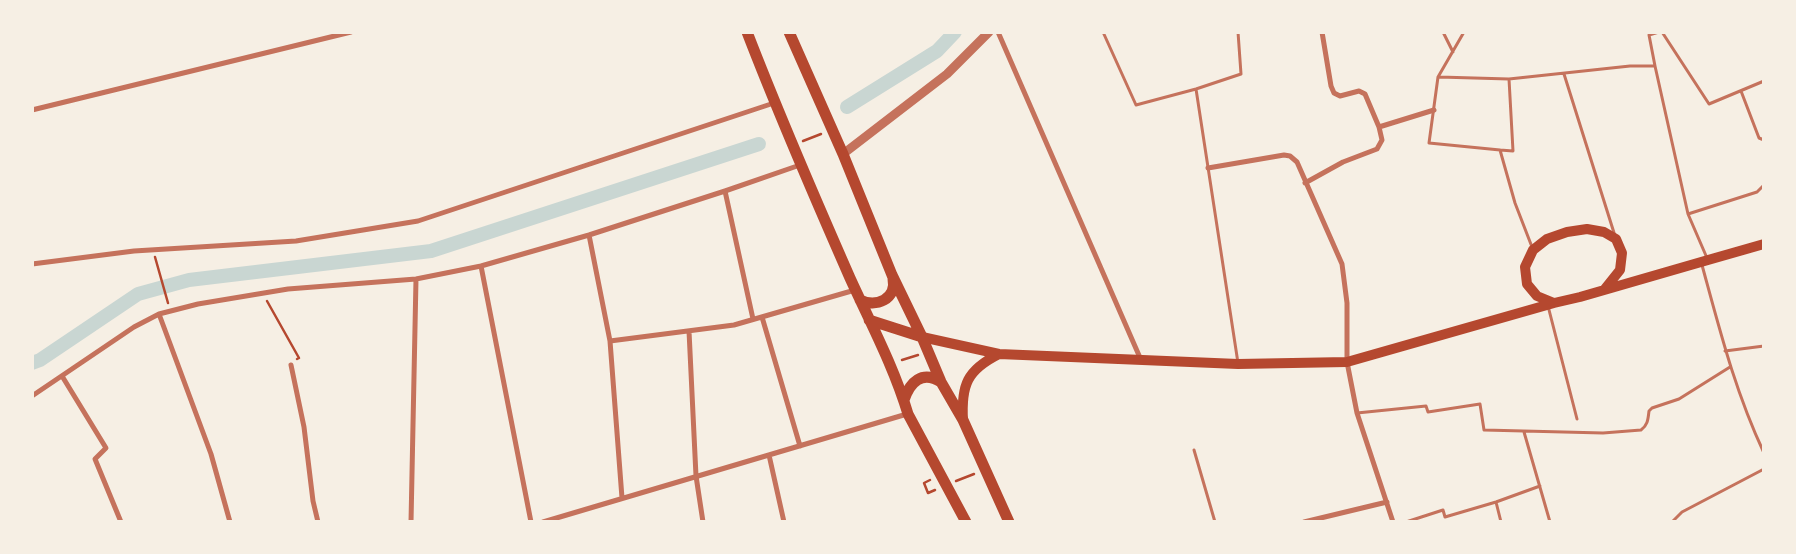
<!DOCTYPE html>
<style>
body{margin:0}
#map{position:relative;width:1796px;height:554px;overflow:hidden;background:#f6efe4;font-family:Signika,sans-serif}
canvas{display:block}
.frame{position:absolute;inset:0;border:34px solid #f6efe4;pointer-events:none}
</style>
<div id="map">
<canvas width="1796" height="554"></canvas>
<div class="frame"></div>
</div>
<script>
const context = document.querySelector('canvas').getContext('2d');
context.lineJoin = 'round';
function trace(path, color, width, dash) { context.strokeStyle = color; context.lineWidth = width; context.lineCap = dash ? 'butt' : 'round'; context.setLineDash(dash || []); context.stroke(path); }
trace(new Path2D(`
 M847 107 937 51 955 32
 M32 363 40 360 138 294 189 280 431 251 759 144`), '#c9d6d2', 14);
trace(new Path2D(`
 M803 141 821 134
 M155 257 168 303
 M267 301 299 358 297 359
 M902 360 918 355
 M930 480 924 483 928 493 935 490
 M956 481 974 474`), '#b5482f', 2.5);
trace(new Path2D(`
 M1103 32 1136 105 1196 89 1241 74 1238 32
 M1443 32 1453 52
 M1464 32 1438 77 1429 143 1500 150 1515 203 1532 247
 M1662 32 1709 104 1764 81
 M1655 66 1688 214
 M1564 74 1615 236
 M1439 77 1509 79 1630 66H1655L1649 35 1659 32
 M1196 89 1238 363
 M1741 91 1759 138 1764 140
 M1500 150 1513 151 1509 79
 M1707 258 1688 214 1757 192 1764 185
 M1702 265C1720 331 1735 391 1764 453
 M1548 306 1577 419
 M1725 351 1764 346
 M1357 413 1426 406 1428 412 1480 404 1484 430 1603 433 1641 430C1648 425 1648 419 1649 411L1652 408 1679 399 1730 367
 M1524 432 1550 522
 M1194 450 1215 522
 M1496 502 1501 522
 M1406 522 1443 510 1445 517 1496 502 1540 486
 M1672 522 1682 512 1764 469`), '#c5725c', 3);
trace(new Path2D(`
 M998 32 1141 360
 M1322 32 1331 86 1334 93 1340 96 1359 91 1365 94 1379 127
 M32 110 351 32
 M1208 168 1284 155 1290 156 1297 162 1342 264 1347 303V362L1357 413 1393 522
 M1305 183 1343 162 1377 149 1382 140 1379 127 1434 110
 M725 191 753 319
 M589 235 610 341 622 498
 M32 264 134 251 296 241 418 221 774 103
 M481 266 531 522
 M159 314 211 454 230 522
 M762 317 800 446
 M689 331 696 476 703 522
 M610 341 734 325 855 290
 M291 365 304 427 313 501 318 522
 M62 376 106 448 95 459 121 522
 M32 396 134 327 159 314 198 304 288 289 416 279 481 266 589 235 725 191 800 165
 M769 455 784 522
 M411 522 416 279
 M543 522 907 414
 M1304 522 1387 502`), '#c5725c', 5);
trace(new Path2D(`
 M843 154 947 74 989 32`), '#c5725c', 9);
trace(new Path2D(`
 M1604 290 1620 270 1622 253 1616 239 1604 232 1587 229 1567 232 1547 239 1533 250 1525 267 1527 284 1537 296 1554 303 1580 297 1708 260 1764 244
 M922 337 999 354 1238 364 1347 362 1554 303
 M963 420C961 385 967 370 999 354`), '#b5482f', 10);
trace(new Path2D(`
 M747 32C779 115 814 196 850 278 870 322 894 367 908 414L966 522
 M789 32 843 154 892 275 922 337 941 382 963 420 1009 522
 M860 300C876 308 897 299 893 279
 M869 320 922 337
 M904 400C910 382 922 370 941 382`), '#b5482f', 11);
</script>
